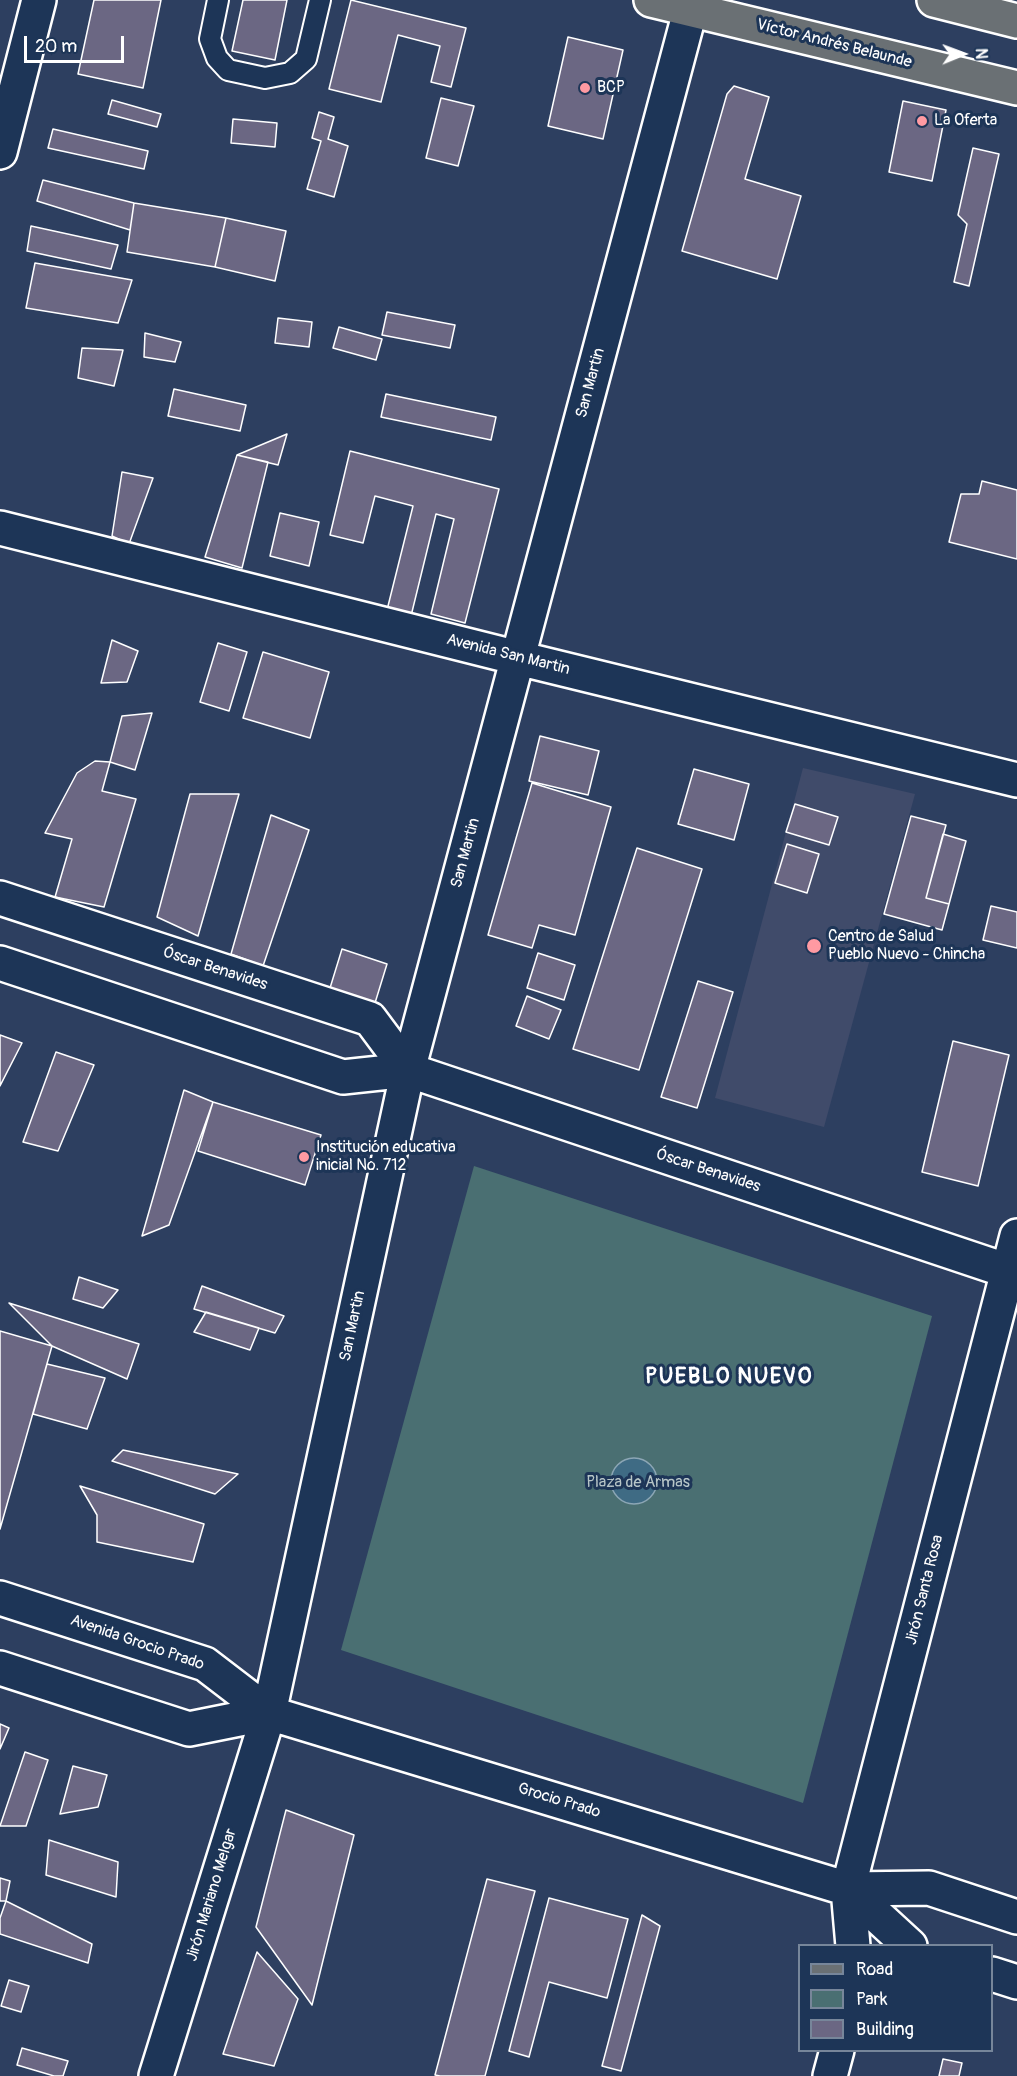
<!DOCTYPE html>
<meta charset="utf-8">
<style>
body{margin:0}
#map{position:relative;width:1017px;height:2076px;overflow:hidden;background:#2d3f60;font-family:Pangolin,sans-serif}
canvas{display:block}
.legend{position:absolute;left:798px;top:1944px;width:195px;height:108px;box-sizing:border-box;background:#1d3557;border:2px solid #77869a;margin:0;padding:8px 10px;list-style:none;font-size:18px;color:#fff}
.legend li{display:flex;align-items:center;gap:12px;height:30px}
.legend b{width:30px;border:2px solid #77869a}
.north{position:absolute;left:933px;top:24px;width:60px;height:60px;-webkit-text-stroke:4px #1d3557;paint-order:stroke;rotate:89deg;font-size:16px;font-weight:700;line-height:24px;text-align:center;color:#fff}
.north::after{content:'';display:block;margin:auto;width:21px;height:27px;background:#fff;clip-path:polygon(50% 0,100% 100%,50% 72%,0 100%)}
.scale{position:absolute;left:24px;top:36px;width:100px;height:27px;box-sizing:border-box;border:3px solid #fff;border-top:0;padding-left:8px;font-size:18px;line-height:21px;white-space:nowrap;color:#fff;-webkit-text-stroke:4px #1d3557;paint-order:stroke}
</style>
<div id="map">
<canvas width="1017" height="2076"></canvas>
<ul class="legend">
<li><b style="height:8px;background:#6a7074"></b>Road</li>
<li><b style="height:16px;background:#4a6f72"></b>Park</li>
<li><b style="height:16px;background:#6b6783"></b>Building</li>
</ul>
<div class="north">N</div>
<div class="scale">20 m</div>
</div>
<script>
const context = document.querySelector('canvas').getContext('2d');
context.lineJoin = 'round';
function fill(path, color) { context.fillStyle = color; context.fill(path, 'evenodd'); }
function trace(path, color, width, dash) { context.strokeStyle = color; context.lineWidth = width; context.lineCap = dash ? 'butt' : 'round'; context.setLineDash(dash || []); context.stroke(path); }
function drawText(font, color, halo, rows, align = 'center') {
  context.font = font + ' Pangolin,sans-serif'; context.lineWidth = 6; context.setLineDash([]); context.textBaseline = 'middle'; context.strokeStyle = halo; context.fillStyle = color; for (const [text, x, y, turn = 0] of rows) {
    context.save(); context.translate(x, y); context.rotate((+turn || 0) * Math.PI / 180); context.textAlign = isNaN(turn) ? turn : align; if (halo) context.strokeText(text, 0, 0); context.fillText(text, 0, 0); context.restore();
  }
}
fill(new Path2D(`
 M803 768 915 794 824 1127 715 1098Z`), '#404b6a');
fill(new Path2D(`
 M474 1166 932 1316 803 1803 341 1650Z`), '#4a6f72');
const water = new Path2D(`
 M611 1481a23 23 0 1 1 46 0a23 23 0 1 1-46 0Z`);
fill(water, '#3f6b84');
trace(water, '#8ca6b5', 1.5);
const building = new Path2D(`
 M94 0H161L143 88 78 74Z
 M243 0H287L275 60 232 51Z
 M351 0 466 28 451 87 431 82 440 46 398 35 381 102 329 89Z
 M568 37 623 50 603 139 548 126Z
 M734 86 769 97 745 179 801 196 777 279 682 251 727 94Z
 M441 98 474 106 458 166 426 158Z
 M112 100 161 114 157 127 108 114Z
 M903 101 946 110 932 181 889 172Z
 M319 112 334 117 328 139 348 146 334 197 307 189 321 141 312 138Z
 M233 119 277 123 275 147 231 143Z
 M53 129 148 151 144 169 48 148Z
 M973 148 999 154 969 286 954 282 967 224 958 215Z
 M43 180 134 203 130 230 37 201Z
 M134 203 226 218 215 267 127 252Z
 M226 218 286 231 275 281 215 267Z
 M31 226 118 245 111 269 27 251Z
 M35 263 132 280 118 323 26 308Z
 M387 312 455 325 450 348 382 335Z
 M278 318 312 322 309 347 275 343Z
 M339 327 382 339 376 360 333 348Z
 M145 333 181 342 175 362 144 357Z
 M82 348 123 350 114 386 78 378Z
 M174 389 246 405 240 431 168 416Z
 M386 394 496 417 491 440 381 417Z
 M287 434 278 465 237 455Z
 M350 451 499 489 465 623 431 614 454 519 436 514 411 616 387 610 413 506 375 496 363 543 330 535Z
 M237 455 268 462 242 568 205 557Z
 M122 472 153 478 129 544 112 536Z
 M982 481 1017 490V559L949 542 961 494H979Z
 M280 513 319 522 309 566 270 556Z
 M112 640 138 651 127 682 101 683Z
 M218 643 247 652 229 711 200 702Z
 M263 652 329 672 310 738 243 718Z
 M152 713 135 770 110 762 122 716Z
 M540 736 599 751 588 795 529 781Z
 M95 761 110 762 102 791 136 799 104 907 55 897 72 839 45 833 77 773Z
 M694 769 749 784 734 840 678 824Z
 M532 783 611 807 575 935 539 925 532 948 488 935Z
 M190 794H239L198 936 157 917Z
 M795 804 838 817 829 845 786 832Z
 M271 815 309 830 263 966 231 954Z
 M911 816 946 825 926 898 949 904 942 930 884 914Z
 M943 834 966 841 949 904 926 898Z
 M787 844 819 854 807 893 775 883Z
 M637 848 702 869 639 1070 573 1049Z
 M991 906 1017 912V948L983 940Z
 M342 949 387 964 375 1003 330 988Z
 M538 953 575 965 564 1000 527 988Z
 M698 981 733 992 697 1108 661 1097Z
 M527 996 561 1010 549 1039 516 1026Z
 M0 1035 22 1043 0 1086Z
 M953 1041 1009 1055 978 1186 922 1172Z
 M56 1052 94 1065 58 1151 23 1142Z
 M184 1090 213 1102 169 1225 142 1236Z
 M213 1102 321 1135 305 1185 198 1151Z
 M79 1277 118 1290 103 1308 73 1299Z
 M202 1286 284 1316 275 1333 194 1309Z
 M9 1303 139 1344 127 1379 52 1346Z
 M206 1312 259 1328 250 1350 194 1332Z
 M0 1331 52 1346 0 1529Z
 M47 1364 105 1378 87 1429 33 1414Z
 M123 1450 238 1474 215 1494 112 1461Z
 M80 1486 204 1524 193 1562 97 1542V1515Z
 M0 1724 9 1728 0 1749Z
 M25 1752 48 1760 26 1826H0Z
 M73 1766 107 1775 98 1807 60 1814Z
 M286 1810 354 1835 312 2005 256 1927Z
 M49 1840 118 1862 116 1897 46 1875Z
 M0 1878 10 1881 6 1901H0Z
 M487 1879 535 1891 485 2076H440L435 2075Z
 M549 1898 628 1919 607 1998 549 1982 529 2057 509 2051Z
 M6 1901 92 1944 88 1963 0 1934V1918Z
 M642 1915 660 1926 621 2071 602 2066Z
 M257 1952 298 1999 274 2066 223 2054Z
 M9 1980 29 1986 21 2012 1 2006Z
 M22 2048 68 2061 63 2076H54L17 2065Z
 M943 2059 962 2063 959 2076H939Z`);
fill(building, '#6b6783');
trace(building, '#fff', 1.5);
const service = new Path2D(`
 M218 0 210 39 217 58 228 70 265 78 290 73 306 59 320 0`);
const minor = new Path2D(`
 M0 152 39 0
 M0 528 518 658 1017 780
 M0 898 370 1019 408 1070
 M0 963 343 1077 408 1070 1008 1271 1017 1278
 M0 1598 205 1664 269 1713 848 1889 929 1888 1017 1917
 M0 1668 189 1729 269 1713
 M848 1889 910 1946
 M853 1946 848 1889 1017 1236
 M992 1974 1017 1982
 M156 2076 269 1713 408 1070 693 0
 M830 2076 837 2050`);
const primary = new Path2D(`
 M651 0 1017 88
 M934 0 1017 21`);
trace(service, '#fff', 24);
trace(minor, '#fff', 38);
trace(primary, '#fff', 38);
trace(service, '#1d3557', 20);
trace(minor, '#1d3557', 33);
trace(primary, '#6a7074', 33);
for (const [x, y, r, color] of [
 [585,88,6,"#ff9aa2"],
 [922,121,6,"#ff9aa2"],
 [814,946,8,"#ff9aa2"],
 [304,1157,6,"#ff9aa2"]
]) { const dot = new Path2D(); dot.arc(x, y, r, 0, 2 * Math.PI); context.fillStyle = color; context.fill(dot); trace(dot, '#1d3557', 2); }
drawText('16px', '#fff', '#1d3557', [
 ["Víctor Andrés Belaunde",834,44,14],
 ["San Martin",591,383,-75],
 ["Avenida San Martin",508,655,14],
 ["San Martin",466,853,-75],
 ["Óscar Benavides",215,969,18],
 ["Óscar Benavides",708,1171,18],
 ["San Martin",353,1326,-78],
 ["Jirón Santa Rosa",925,1590,-76],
 ["Avenida Grocio Prado",137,1643,19],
 ["Grocio Prado",559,1801,17],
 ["Jirón Mariano Melgar",212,1895,-73]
]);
drawText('16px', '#fff', '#1d3557', [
 ["BCP",597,88],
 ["La Oferta",934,121],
 ["Centro de Salud",828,937],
 ["Pueblo Nuevo - Chincha",828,955],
 ["Institución educativa",316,1148],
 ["inicial No. 712",316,1166]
], 'left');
drawText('16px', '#b7c5c7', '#1d3557', [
 ["Plaza de Armas",638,1483]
]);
context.letterSpacing = '1.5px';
drawText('bold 22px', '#fff', '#1d3557', [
 ["PUEBLO NUEVO",729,1377]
]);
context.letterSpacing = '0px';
</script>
